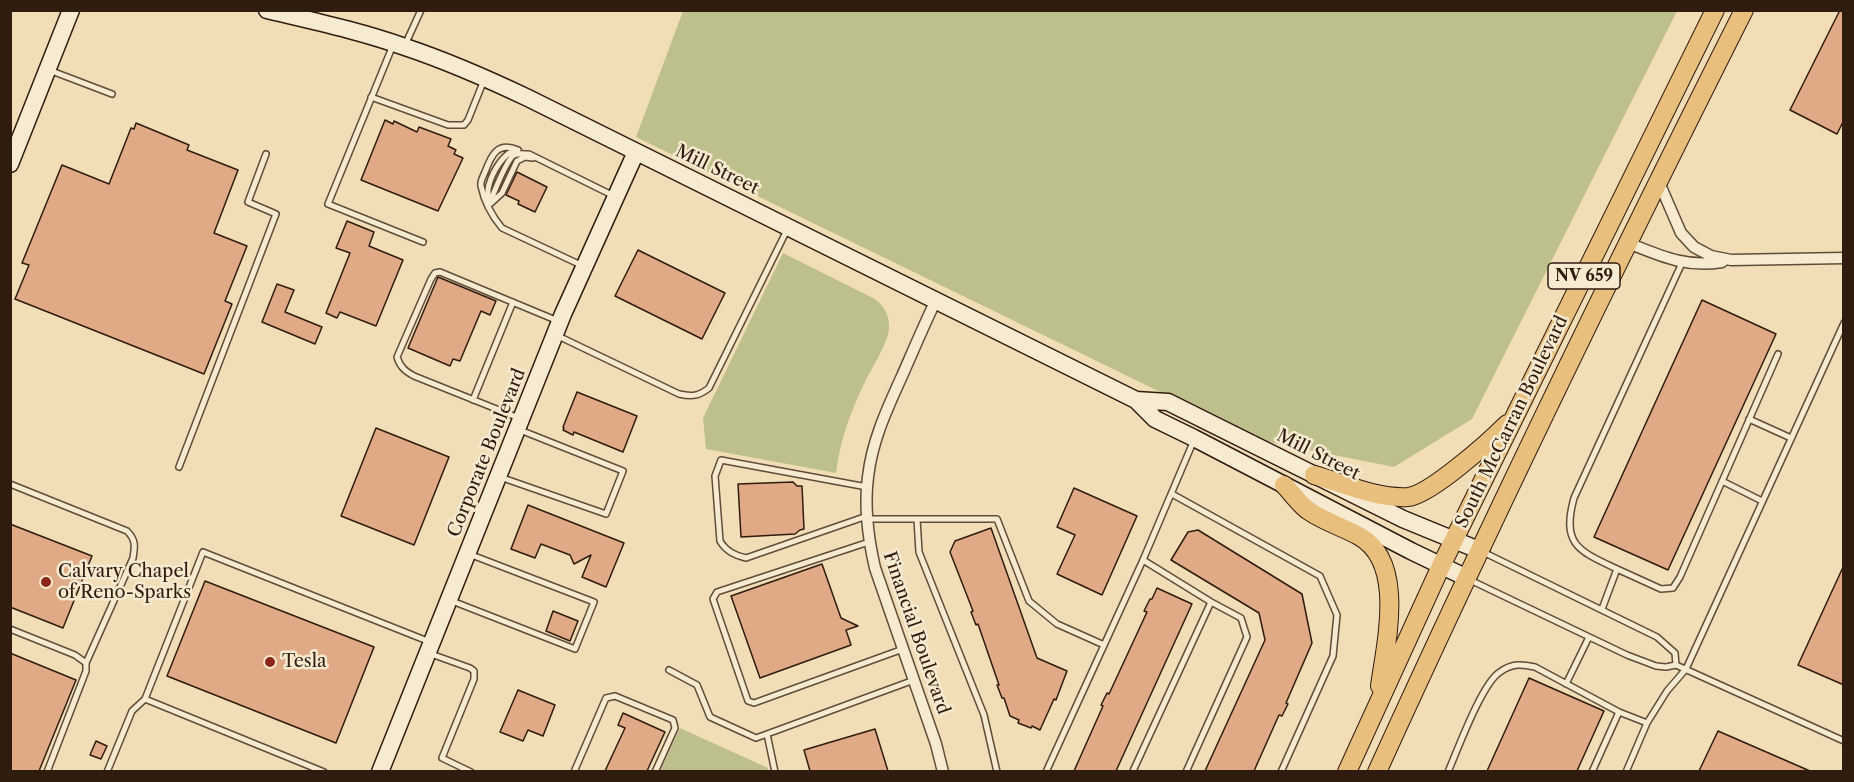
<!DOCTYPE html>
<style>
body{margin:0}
#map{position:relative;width:1854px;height:782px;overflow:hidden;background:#f1deb7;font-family:"Libre Caslon Text",serif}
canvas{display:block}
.frame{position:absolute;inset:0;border:12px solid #301b0f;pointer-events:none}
</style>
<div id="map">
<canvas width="1854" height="782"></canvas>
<div class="frame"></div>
</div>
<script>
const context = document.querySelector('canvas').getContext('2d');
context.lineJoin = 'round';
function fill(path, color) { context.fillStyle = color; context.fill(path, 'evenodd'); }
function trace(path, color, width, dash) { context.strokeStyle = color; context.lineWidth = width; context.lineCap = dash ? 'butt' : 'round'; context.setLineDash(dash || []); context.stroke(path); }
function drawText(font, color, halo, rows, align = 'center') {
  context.font = font + ' "Libre Caslon Text",serif'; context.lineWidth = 5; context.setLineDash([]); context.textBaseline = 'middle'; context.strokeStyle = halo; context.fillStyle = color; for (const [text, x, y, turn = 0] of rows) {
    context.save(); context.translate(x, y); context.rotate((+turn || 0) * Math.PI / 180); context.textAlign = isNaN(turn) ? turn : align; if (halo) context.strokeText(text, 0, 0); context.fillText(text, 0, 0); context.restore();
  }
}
fill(new Path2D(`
 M683 11H1677L1472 419 1394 467 1259 440 636 137Z
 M783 253 873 298C884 305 890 315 889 329 888 342 872 368 866 380 851 410 840 440 836 473L706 449 703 418Z
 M680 728 768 768 767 771H660Z`), '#bec08c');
const building = new Path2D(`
 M1840 10H1844V120L1837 134 1790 110Z
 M385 120 393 124 394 121 417 132 419 127 451 139 448 146 456 150 454 154 463 158 438 211 361 180Z
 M136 123 189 145 187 150 238 170 214 233 247 246 225 301 232 304 204 374 15 299 29 265 22 263 62 165 109 184 131 128 134 129Z
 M517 172 547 187 535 212 518 204 519 201 506 195Z
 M347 221 374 232 369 246 403 260 376 326 340 312 337 318 326 313 350 253 336 248Z
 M638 250 725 293 702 339 615 296Z
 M438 277 496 301 490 315 481 311 460 361 453 359 450 366 408 348Z
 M277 284 294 290 285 312 322 327 315 344 262 322Z
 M1702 300 1776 334 1668 570 1594 537Z
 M577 392 637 416 623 452 574 432 573 435 563 430 564 428 563 427Z
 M376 428 449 457 414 545 341 516Z
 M793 482 797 486H802L804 529 800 530 795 534 741 537 738 484Z
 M1074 488 1137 516 1102 595 1057 574 1075 535 1057 527Z
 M528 505 624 543 606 587 582 577 591 555 574 564 570 555 541 544 535 558 511 549Z
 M10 524 92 556 63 628 10 607Z
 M991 528 1037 658 1067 671 1056 700 1054 699 1040 730 1032 726 1031 728 1018 723 1019 720 1010 716 1004 698H1002L997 685H999L978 624 976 625 971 612 973 611 950 552 955 541Z
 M1198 530 1302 594 1312 643 1286 703 1288 704 1282 716 1279 715 1254 771H1205L1265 640 1259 613 1171 560 1188 532Z
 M822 564 841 618 858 626 846 630 851 645 760 678 731 596Z
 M1844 565V685L1798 665Z
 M205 581 374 647 336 743 167 676Z
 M1157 588 1192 604 1116 771H1074L1103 706 1101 705 1107 693 1109 694 1147 612 1144 611 1150 599H1152Z
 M553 611 578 621 570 641 546 631Z
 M10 653 76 680 39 771H10Z
 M1529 678 1604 711 1577 771H1487Z
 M518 690 555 705 543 736 528 730 523 741 500 732Z
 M623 713 665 732 647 771H605L625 728 618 725Z
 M875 729 888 771H810L804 750Z
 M1718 731 1810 771H1699Z
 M96 741 107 746 101 759 90 755Z`);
fill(building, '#dfaa85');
trace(building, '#301b0f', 1.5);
const lane = new Path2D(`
 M393 45 328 204 423 242
 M405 45 421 10
 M49 70 112 94
 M371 97 448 125H464L468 120 484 80
 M518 150C497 141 491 156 485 172 483 177 480 181 481 186 484 201 492 216 502 228L583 266
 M489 201C488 196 487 190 489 185 492 173 503 153 516 150
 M490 204 502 193 517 161 525 157 533 158
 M489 205C493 195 506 160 514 155 518 153 524 154 529 154L614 196
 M556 335 679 394C692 397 699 396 709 388L787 230
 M473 400 513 302
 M519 418 414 376C405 371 400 367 397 357L431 279 435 273 440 272 558 321
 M1749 419 1791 438
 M179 467 276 214 248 202 266 154
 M500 477 606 514 623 471 520 430
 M1722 481 1762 501
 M10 484 127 531C136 540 135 546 133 558L86 663
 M1172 494 1320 576 1337 615 1333 656 1281 772
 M867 516 746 558C734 555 726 551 720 541L715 476 721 460 867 487
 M868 519H997L1029 601 1057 624 1104 645
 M917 519 919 552 984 715 997 772
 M869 542 717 592 713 599 748 701 754 703 903 649
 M1483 552 1657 637 1675 653 1676 665
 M1143 560 1194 440
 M1617 569C1579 551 1561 545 1574 498L1682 263
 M1470 580 1627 655 1656 666 1666 667 1676 665 1844 741
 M452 601 575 649 594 602 469 554
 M1602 609 1617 569 1661 589 1673 588 1680 577 1778 354
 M10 629 75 655 86 663V671L47 772
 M431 654 470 668 474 671V679L442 758 471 772
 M669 670 697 685 710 717 756 738 767 734
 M1566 684 1589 637
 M107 772 132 711 145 699
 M324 772 145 699 203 552 430 642
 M574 772 606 698 615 696 673 720 675 728 655 772
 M775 772 767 734 914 680
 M1046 772 1143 560 1211 602 1241 618 1247 637 1186 772
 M1135 772 1133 771 1211 602
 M1448 772C1458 749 1482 683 1500 672 1512 663 1522 664 1535 667L1619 712 1647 723
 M1592 772 1619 712
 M1626 772 1647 723 1667 691 1686 669 1844 323`);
const street = new Path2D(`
 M1658 180 1681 233 1694 247 1711 256 1731 260 1844 258
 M1628 243C1661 256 1686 268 1722 262
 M936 300C924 325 913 351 902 376 887 409 872 441 868 477 864 508 868 538 875 568L936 744 943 772`);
const secondary = new Path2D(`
 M267 10C313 21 360 31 405 47 447 61 488 79 528 98L1136 400 1155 419 1194 438 1411 551 1467 578
 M10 164 71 10
 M1136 400 1168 402 1403 519 1481 551
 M380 772 563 314 636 152`);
const primary = new Path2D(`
 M1314 475C1343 483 1376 499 1408 497 1430 495 1490 441 1507 424
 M1284 485C1292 493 1300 505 1309 511 1325 522 1343 527 1359 536 1406 562 1386 642 1380 686
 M1347 772 1441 566 1715 10
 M1377 772C1494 515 1617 262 1744 10`);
trace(lane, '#604c39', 8);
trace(street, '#604c39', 13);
trace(secondary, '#301b0f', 19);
trace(primary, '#301b0f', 20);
trace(lane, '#f6ead0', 5);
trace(street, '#f6ead0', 10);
trace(secondary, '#f6ead0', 16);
trace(primary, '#e8bf7c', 18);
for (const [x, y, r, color] of [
 [46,582,6,"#8f2418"],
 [270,662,6,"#8f2418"]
]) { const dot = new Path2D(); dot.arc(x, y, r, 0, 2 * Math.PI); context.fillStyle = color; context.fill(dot); trace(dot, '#f6ead0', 2); }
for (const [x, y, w] of [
 [1584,276,72]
]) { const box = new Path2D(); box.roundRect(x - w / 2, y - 13, w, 26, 4.5); context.fillStyle = '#f6ead0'; context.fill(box); trace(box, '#301b0f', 1.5); }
drawText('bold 16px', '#301b0f', null, [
 ["NV 659",1584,276]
]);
drawText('18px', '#301b0f', '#f6ead0', [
 ["Mill Street",717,170,26],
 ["South McCarran Boulevard",1512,422,-64],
 ["Corporate Boulevard",487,453,-68],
 ["Mill Street",1318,455,27],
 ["Financial Boulevard",916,633,71]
]);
drawText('18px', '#301b0f', '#f6ead0', [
 ["Calvary Chapel",58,572],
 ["of Reno-Sparks",58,593],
 ["Tesla",282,662]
], 'left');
</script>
